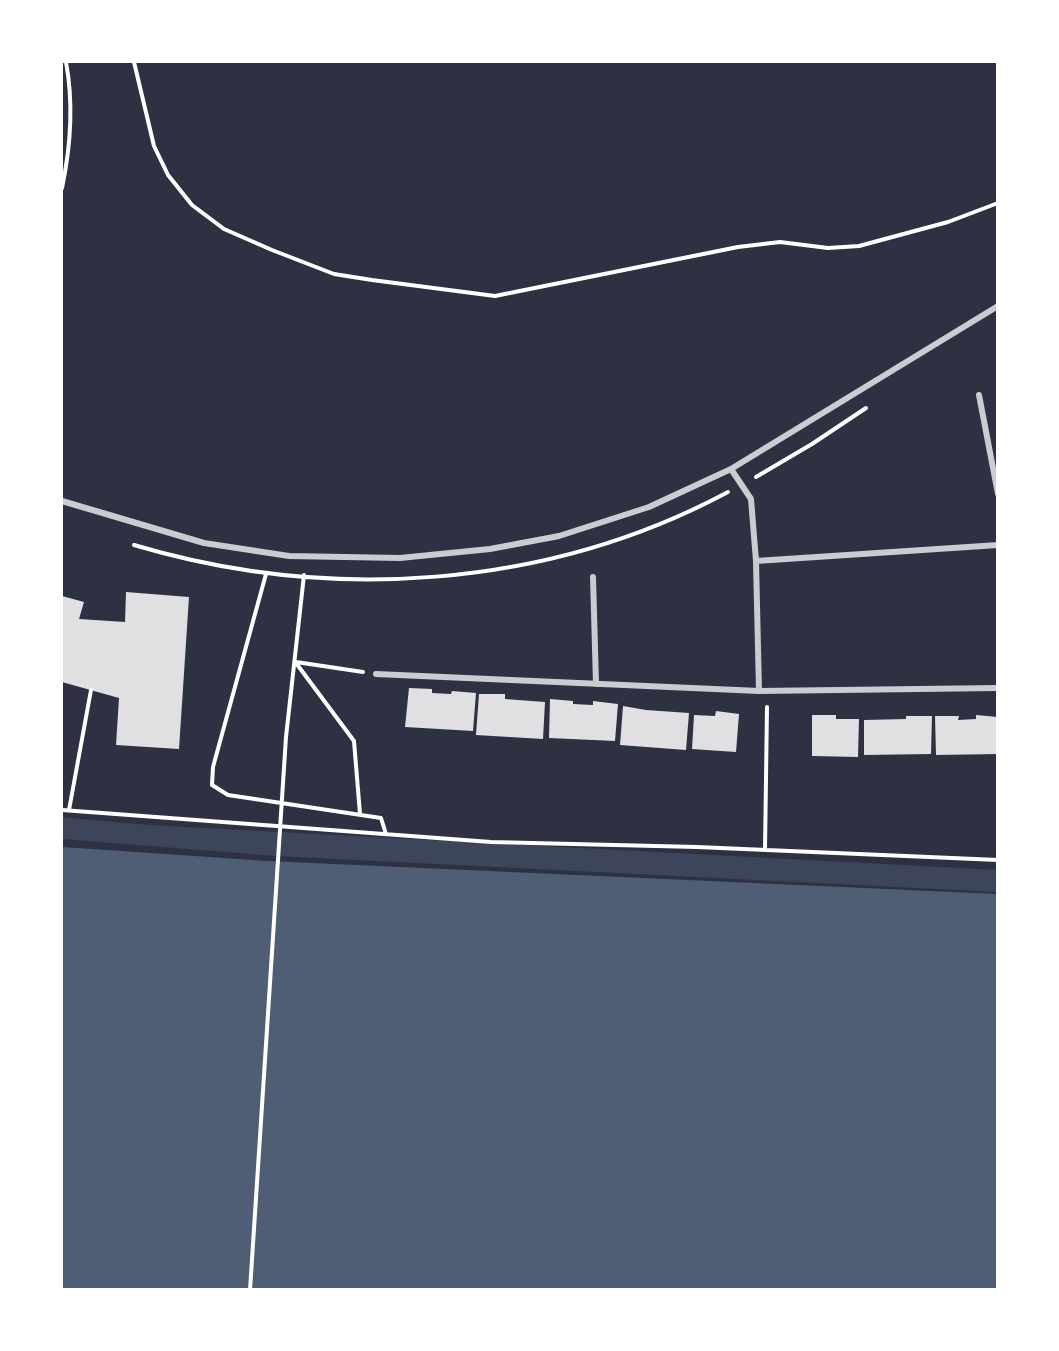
<!DOCTYPE html>
<style>
body{margin:0}
#map{position:relative;width:1059px;height:1351px;overflow:hidden;background:#2d3142;font-family:"Exo 2",sans-serif}
canvas{display:block}
.frame{position:absolute;inset:0;border:63px solid #fff;pointer-events:none}
</style>
<div id="map">
<canvas width="1059" height="1351"></canvas>
<div class="frame"></div>
</div>
<script>
const context = document.querySelector('canvas').getContext('2d');
context.lineJoin = 'round';
function fill(path, color) { context.fillStyle = color; context.fill(path, 'evenodd'); }
function trace(path, color, width, dash) { context.strokeStyle = color; context.lineWidth = width; context.lineCap = dash ? 'butt' : 'round'; context.setLineDash(dash || []); context.stroke(path); }
fill(new Path2D(`
 M62 817 149 825 997 870V892L276 856 62 839Z`), '#3c4559');
fill(new Path2D(`
 M62 847 268 861 997 894V1289H62Z`), '#4f5d75');
fill(new Path2D(`
 M126 592 189 597 179 749 116 745 119 698 62 682V596L84 602 79 619 125 622Z
 M409 688 432 689V693L451 694 452 691 476 693 473 731 405 727Z
 M479 694H505V699L545 702 543 739 476 735Z
 M550 699 573 701V704L593 705V701L618 704 615 741 549 738Z
 M623 706 646 710 689 713 686 750 620 745Z
 M716 711 739 714 736 752 692 749 694 715 715 716Z
 M812 715H836V719H859L858 757 812 756Z
 M976 715 998 717V754L936 755 935 716H959L958 720 976 719Z
 M906 716H932L931 754 864 755V720L906 719Z`), '#e0e0e3');
trace(new Path2D(`
 M134 62 154 146 168 175 192 205 224 229 272 250 334 274 372 280 495 296 738 247 780 242 828 248 859 246 948 222 998 203
 M62 188C71 145 74 105 66 62
 M756 477 812 444 866 408
 M134 545C329 603 547 589 728 492
 M266 574 213 767 212 785 228 795 381 818 386 834
 M296 662 363 672
 M296 663 354 741 360 814
 M62 810 491 842 697 847 998 860
 M69 810 91 690
 M765 849 767 707
 M250 1290 286 737 304 575`), '#fff', 4);
trace(new Path2D(`
 M979 395 998 494
 M731 469 751 499 756 561 759 691
 M62 501 204 543 289 556 400 558 490 549 559 536 649 507 731 469 998 306
 M756 561 998 545
 M593 577 596 684
 M376 674 759 691 998 688`), '#caccd0', 6);
</script>
